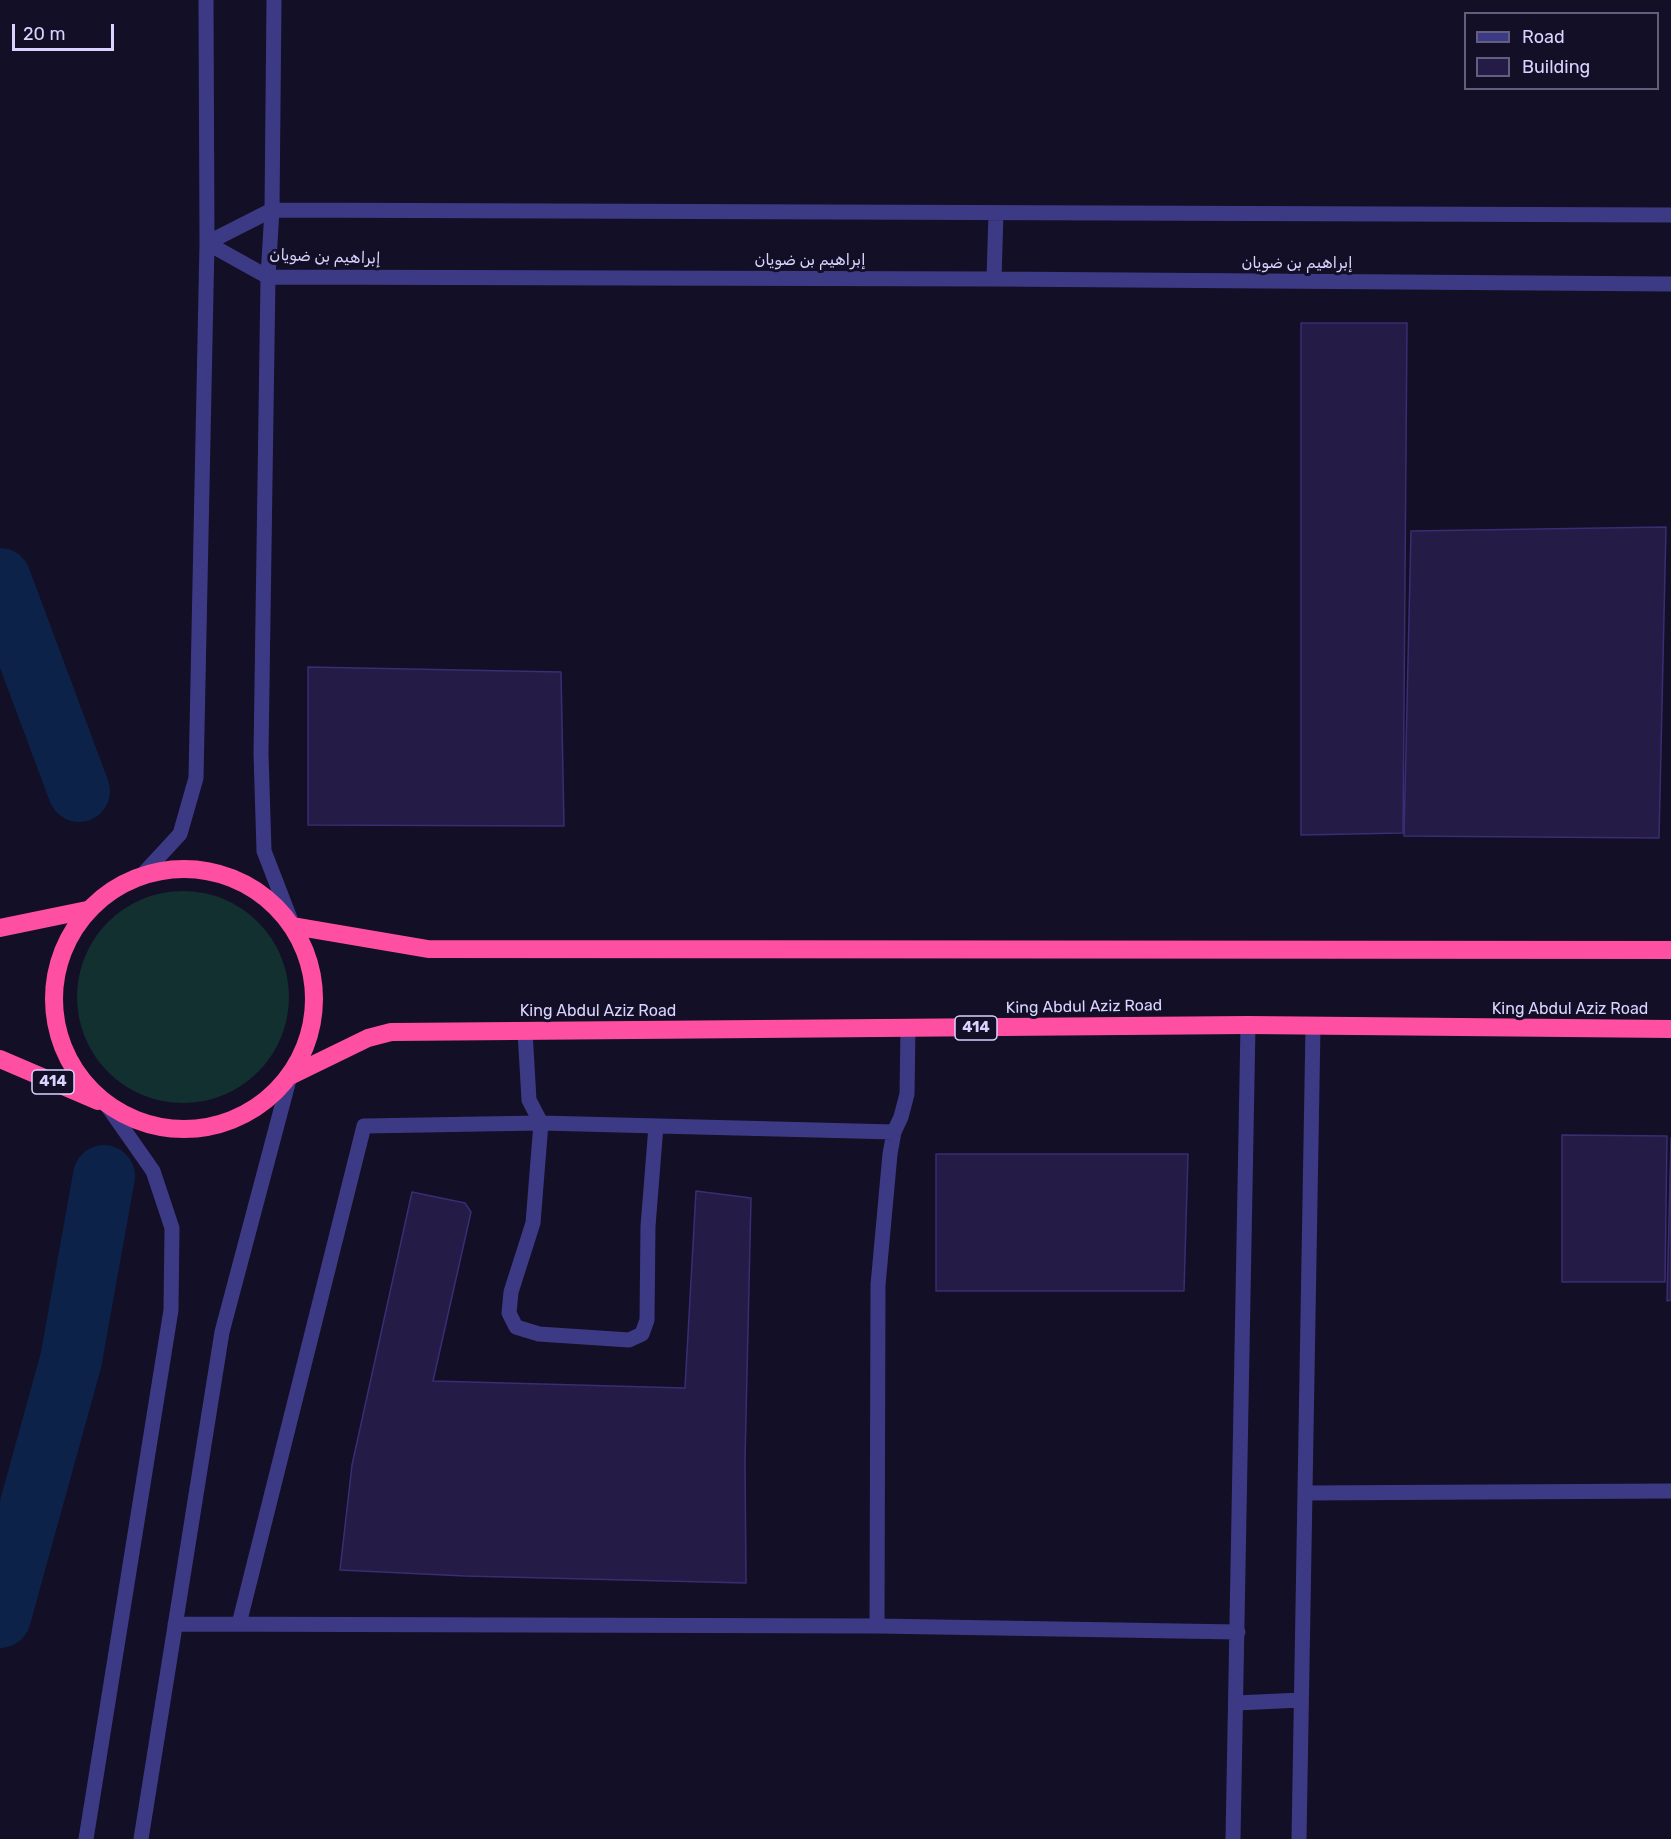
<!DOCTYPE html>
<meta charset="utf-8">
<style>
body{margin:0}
#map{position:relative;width:1671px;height:1839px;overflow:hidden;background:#130f26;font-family:Rubik,sans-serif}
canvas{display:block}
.legend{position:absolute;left:1464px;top:12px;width:195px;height:78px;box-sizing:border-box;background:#130f26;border:2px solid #625e7d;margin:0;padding:8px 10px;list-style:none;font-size:18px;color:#d9d4ff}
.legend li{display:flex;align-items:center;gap:12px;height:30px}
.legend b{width:30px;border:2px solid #625e7d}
.scale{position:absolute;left:12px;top:24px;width:102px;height:27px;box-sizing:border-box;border:3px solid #d9d4ff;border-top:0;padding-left:8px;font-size:18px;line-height:21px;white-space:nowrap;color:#d9d4ff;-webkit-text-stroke:4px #130f26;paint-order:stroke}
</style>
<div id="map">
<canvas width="1671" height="1839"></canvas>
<ul class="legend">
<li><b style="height:8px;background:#3d3a85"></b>Road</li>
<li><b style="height:16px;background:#241b47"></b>Building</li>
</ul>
<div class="scale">20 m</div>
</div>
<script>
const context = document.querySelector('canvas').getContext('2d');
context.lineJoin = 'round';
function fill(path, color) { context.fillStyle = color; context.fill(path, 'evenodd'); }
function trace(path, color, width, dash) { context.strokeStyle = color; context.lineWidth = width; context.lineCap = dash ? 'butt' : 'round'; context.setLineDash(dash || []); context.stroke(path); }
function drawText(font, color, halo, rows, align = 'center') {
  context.font = font + ' Rubik,Cairo,sans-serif'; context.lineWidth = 6; context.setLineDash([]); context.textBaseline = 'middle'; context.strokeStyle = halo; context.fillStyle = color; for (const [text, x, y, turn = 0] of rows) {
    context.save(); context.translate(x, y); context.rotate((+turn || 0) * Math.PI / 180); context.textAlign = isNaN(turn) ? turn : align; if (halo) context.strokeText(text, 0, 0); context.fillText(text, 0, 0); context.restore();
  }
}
fill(new Path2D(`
 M77 997a106 106 0 1 1 212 0a106 106 0 1 1-212 0Z`), '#12302f');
trace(new Path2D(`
 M0 579 79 791
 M0 1617 71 1360 104 1176`), '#0c2248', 62);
const building = new Path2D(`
 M1301 323H1407L1403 833 1301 835Z
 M1666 527 1659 838 1404 836 1411 531Z
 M308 667 561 672 564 826 308 825Z
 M1562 1135 1667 1136 1665 1282H1562Z
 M1671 1138V1300L1667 1301Z
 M936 1154H1188L1184 1291H936Z
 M696 1191 751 1198 745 1460 746 1583 465 1576 340 1570 352 1465 412 1192 465 1203 471 1212 433 1381 685 1388Z`);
fill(building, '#241b47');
trace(building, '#3b2d73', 1.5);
trace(new Path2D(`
 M274 0 272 210 268 277 261 753 264 851 293 926
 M207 243 268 277 994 279 1671 284
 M207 243 272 210 1671 215
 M994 279 996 213
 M143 874 180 834 196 778 207 243 206 0
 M525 1031 529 1100 541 1123 894 1132
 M1305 1493 1671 1491
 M175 1624 877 1626 1238 1632
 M239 1624 364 1126 541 1123 533 1223 511 1292 509 1313 516 1327 539 1334 629 1340 642 1334 647 1320 648 1226 656 1126
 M877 1626 878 1285 890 1154 894 1132 901 1117 907 1094 908 1028
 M1236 1703 1301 1700
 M86 1839 171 1310 172 1228 153 1171 106 1104
 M141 1839 222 1332 290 1076
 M1233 1839 1248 1025
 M1299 1839 1313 1026`), '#3d3a85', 15);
trace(new Path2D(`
 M54 999a130 130 0 1 1 260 0a130 130 0 1 1-260 0Z
 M293 926 428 949 1671 950
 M0 928 87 910
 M0 1059 98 1101
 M290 1076 368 1038 391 1032 1248 1025 1671 1029`), '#ff4fa3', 18);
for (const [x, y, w] of [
 [976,1028,42],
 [53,1082,42]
]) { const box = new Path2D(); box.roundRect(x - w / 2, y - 12, w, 24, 4.5); context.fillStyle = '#130f26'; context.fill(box); trace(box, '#d9d4ff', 1.5); }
drawText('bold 15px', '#d9d4ff', null, [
 ["414",976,1028],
 ["414",53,1082]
]);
drawText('16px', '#d9d4ff', '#130f26', [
 ["إبراهيم بن ضويان",325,257,2],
 ["إبراهيم بن ضويان",810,260],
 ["إبراهيم بن ضويان",1297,263],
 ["King Abdul Aziz Road",1084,1007,-1],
 ["King Abdul Aziz Road",1570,1009],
 ["King Abdul Aziz Road",598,1011]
]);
</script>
